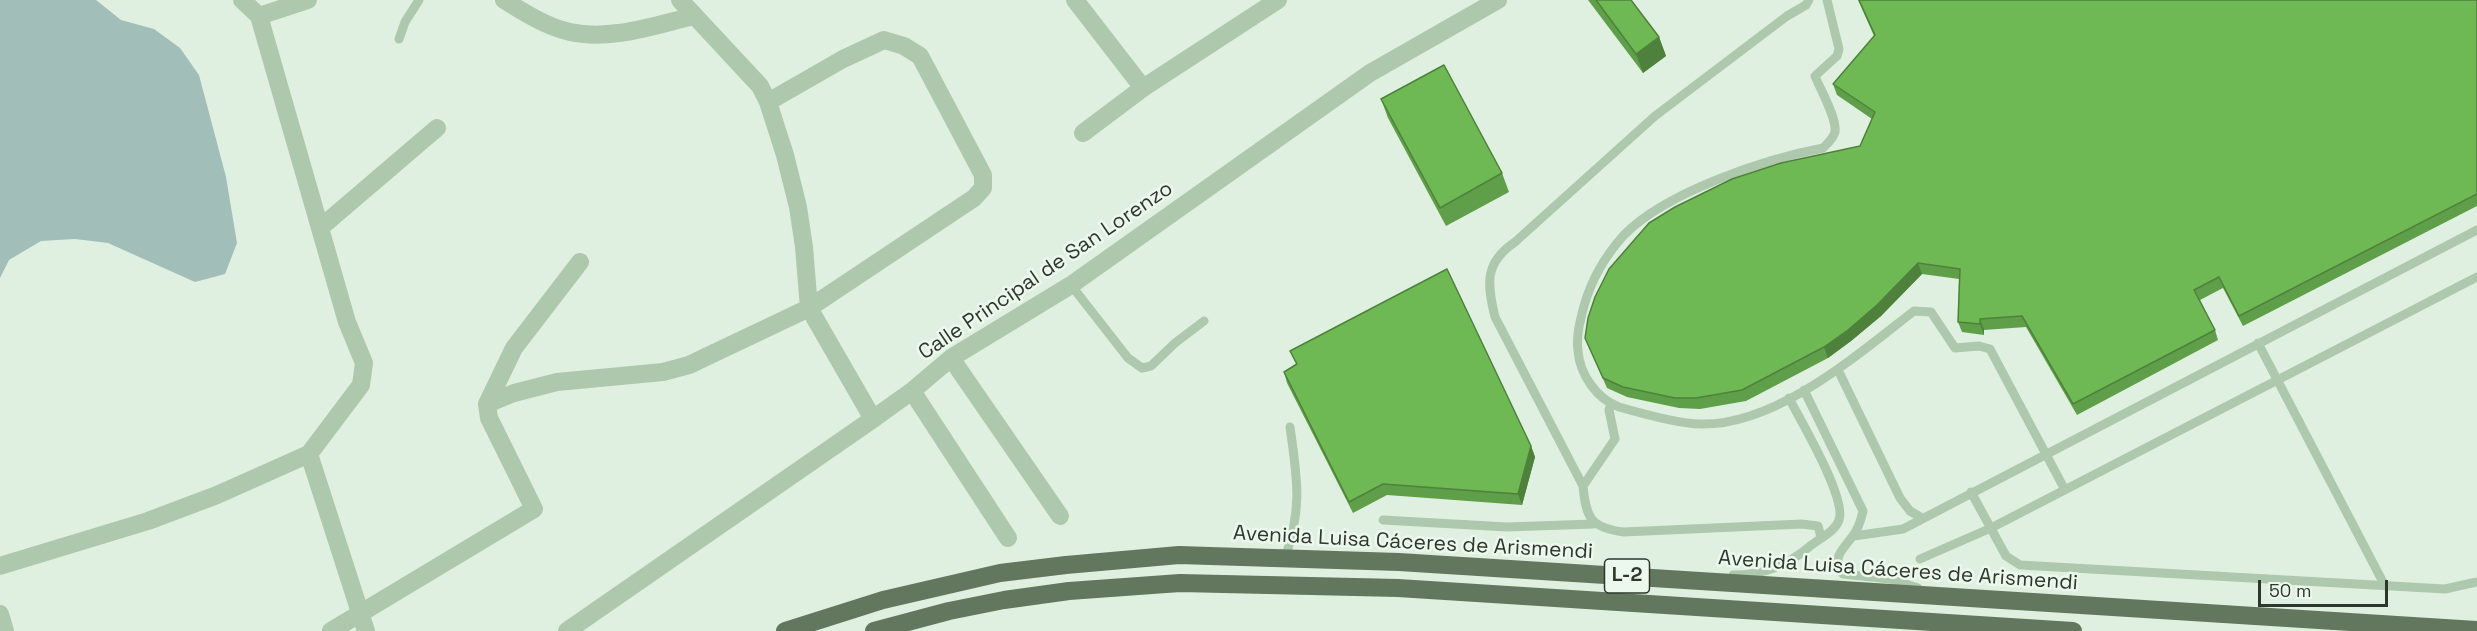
<!DOCTYPE html>
<meta charset="utf-8">
<style>
body{margin:0}
#map{position:relative;width:2477px;height:631px;overflow:hidden;background:#e0f0e0;font-family:"Space Grotesk",sans-serif}
canvas{display:block}
.scale{position:absolute;left:2258px;top:580px;width:130px;height:27px;box-sizing:border-box;border:3px solid #2d372b;border-top:0;padding-left:8px;font-size:18px;line-height:21px;white-space:nowrap;color:#2d372b;-webkit-text-stroke:4px #ecf8ec;paint-order:stroke}
</style>
<div id="map">
<canvas width="2477" height="631"></canvas>
<div class="scale">50 m</div>
</div>
<script>
const context = document.querySelector('canvas').getContext('2d');
context.lineJoin = 'round';
function fill(path, color) { context.fillStyle = color; context.fill(path, 'evenodd'); }
function trace(path, color, width, dash) { context.strokeStyle = color; context.lineWidth = width; context.lineCap = dash ? 'butt' : 'round'; context.setLineDash(dash || []); context.stroke(path); }
function drawText(font, color, halo, rows, align = 'center') {
  context.font = font + ' "Space Grotesk",sans-serif'; context.lineWidth = 5; context.setLineDash([]); context.textBaseline = 'middle'; context.strokeStyle = halo; context.fillStyle = color; for (const [text, x, y, turn = 0] of rows) {
    context.save(); context.translate(x, y); context.rotate((+turn || 0) * Math.PI / 180); context.textAlign = isNaN(turn) ? turn : align; if (halo) context.strokeText(text, 0, 0); context.fillText(text, 0, 0); context.restore();
  }
}
fill(new Path2D(`
 M0 0H96L121 20 154 29 180 48 199 75 226 177 237 243 225 274 195 282 108 243 75 239 41 241 9 260 0 278Z`), '#a1beb9');
trace(new Path2D(`
 M1809 0 1806 5 1787 16 1655 116 1515 242C1484 263 1487 284 1495 317L1583 486C1586 518 1591 528 1624 532L1802 524 1818 526 1821 537
 M1827 0 1839 49 1837 56 1815 76C1820 89 1837 118 1835 132 1833 139 1828 143 1823 148 1765 159 1666 192 1624 235 1606 255 1591 281 1584 306 1580 321 1576 336 1578 351 1580 375 1597 399 1619 407 1640 413 1679 424 1700 424 1776 426 1857 355 1914 311L1931 312 1955 348 1979 346 1990 349 2065 490
 M399 39 405 22 419 0
 M1071 285 1128 358 1142 368 1151 366 1175 343 1204 321
 M2258 343 2385 586
 M1838 370 1900 498 1910 511 1922 518
 M1804 390 1863 511C1861 520 1858 530 1852 537 1842 550 1831 559 1843 574L1890 579 1918 588
 M1583 486 1615 439 1609 410 1611 404
 M1971 492 2006 556 2020 565 2445 589 2477 582
 M1383 520 1507 527 1594 524
 M1854 536 1903 529 2477 230
 M1285 558C1303 507 1297 478 1290 427
 M1920 559 1991 528 2477 277
 M1733 575C1764 575 1786 566 1809 547 1818 539 1835 532 1839 520 1847 498 1800 420 1789 398`), '#aec8ad', 9);
trace(new Path2D(`
 M504 0C523 12 547 27 570 32 611 41 655 25 694 16
 M680 0 760 86 768 102 785 155 798 207 804 247 809 308 873 419
 M1075 0 1143 88
 M259 16 308 0
 M1083 133 1143 88 1278 0
 M320 228 437 128
 M951 358 1060 516
 M912 391 1008 538
 M487 404 514 393 557 382 663 372 689 365 809 308 974 198 983 188V175L920 56 904 46 884 40 843 59 768 102
 M309 454 366 631
 M0 566 148 521 217 495 309 454 361 385 364 363 347 322 259 16 242 0
 M0 614 5 631
 M331 631 534 509 489 418 487 404 514 348 580 262
 M567 631 873 419 912 391 951 358 1071 285 1370 73 1498 0`), '#aec8ad', 18);
trace(new Path2D(`
 M785 631 883 600 1000 573 1066 565 1179 555 1399 562 2477 630
 M874 631 949 611 1004 600 1069 591 1180 583 1398 588 2073 631`), '#62775e', 18);
fill(new Path2D(`
 M1588 0H1631L1659 37 1666 56 1643 73Z
 M1858 0H2477V206L2243 326 2223 288 2200 300 2215 330 2218 340 2077 415 2026 327 1984 330V335L1962 332 1958 322 1959 279 1922 274 1881 316 1851 341 1828 358 1746 401 1700 409 1679 408 1627 397 1607 388 1585 338 1860 146 1872 119 1837 95 1833 84 1874 36Z
 M1381 99 1502 173 1509 192 1446 226 1388 118Z
 M1290 351 1531 446 1535 457 1522 505 1387 495 1353 513 1287 383 1284 372 1296 364Z`), '#5f9f49');
fill(new Path2D(`
 M1659 37 1666 56 1643 73 1636 54Z
 M1918 263 1922 274 1881 316 1851 341 1828 358 1824 347Z
 M1980 319 1984 330V335L1980 324Z
 M1531 446 1535 457 1522 505 1518 494Z`), '#4e823c');
const building = new Path2D(`
 M1596 0H1631L1659 37 1636 54Z
 M1859 0H2477V194L2239 316 2219 277 2194 290 2215 330 2073 404 2022 316 1980 319V324L1958 322 1960 269 1918 263 1877 305 1848 330 1824 347 1742 390 1696 398H1675L1623 387 1603 378 1585 338 1588 318 1595 297 1609 269 1649 223 1675 207 1732 179 1781 163 1860 146 1875 112 1833 84 1875 35Z
 M1444 65 1502 173 1440 208 1381 99Z
 M1447 269 1531 446 1518 494 1383 484 1349 502 1284 372 1297 364 1290 351Z`);
fill(building, '#6fb955');
trace(building, '#4e823c', 1.5);
for (const [x, y, w] of [
 [1627,576,45]
]) { const box = new Path2D(); box.roundRect(x - w / 2, y - 17, w, 34, 4.5); context.fillStyle = '#ecf8ec'; context.fill(box); trace(box, '#2d372b', 1.5); }
drawText('bold 20px', '#2d372b', null, [
 ["L-2",1627,576]
]);
drawText('21px', '#2d372b', '#ecf8ec', [
 ["Calle Principal de San Lorenzo",1046,271,-34],
 ["Avenida Luisa Cáceres de Arismendi",1413,543,3],
 ["Avenida Luisa Cáceres de Arismendi",1898,571,4]
]);
</script>
